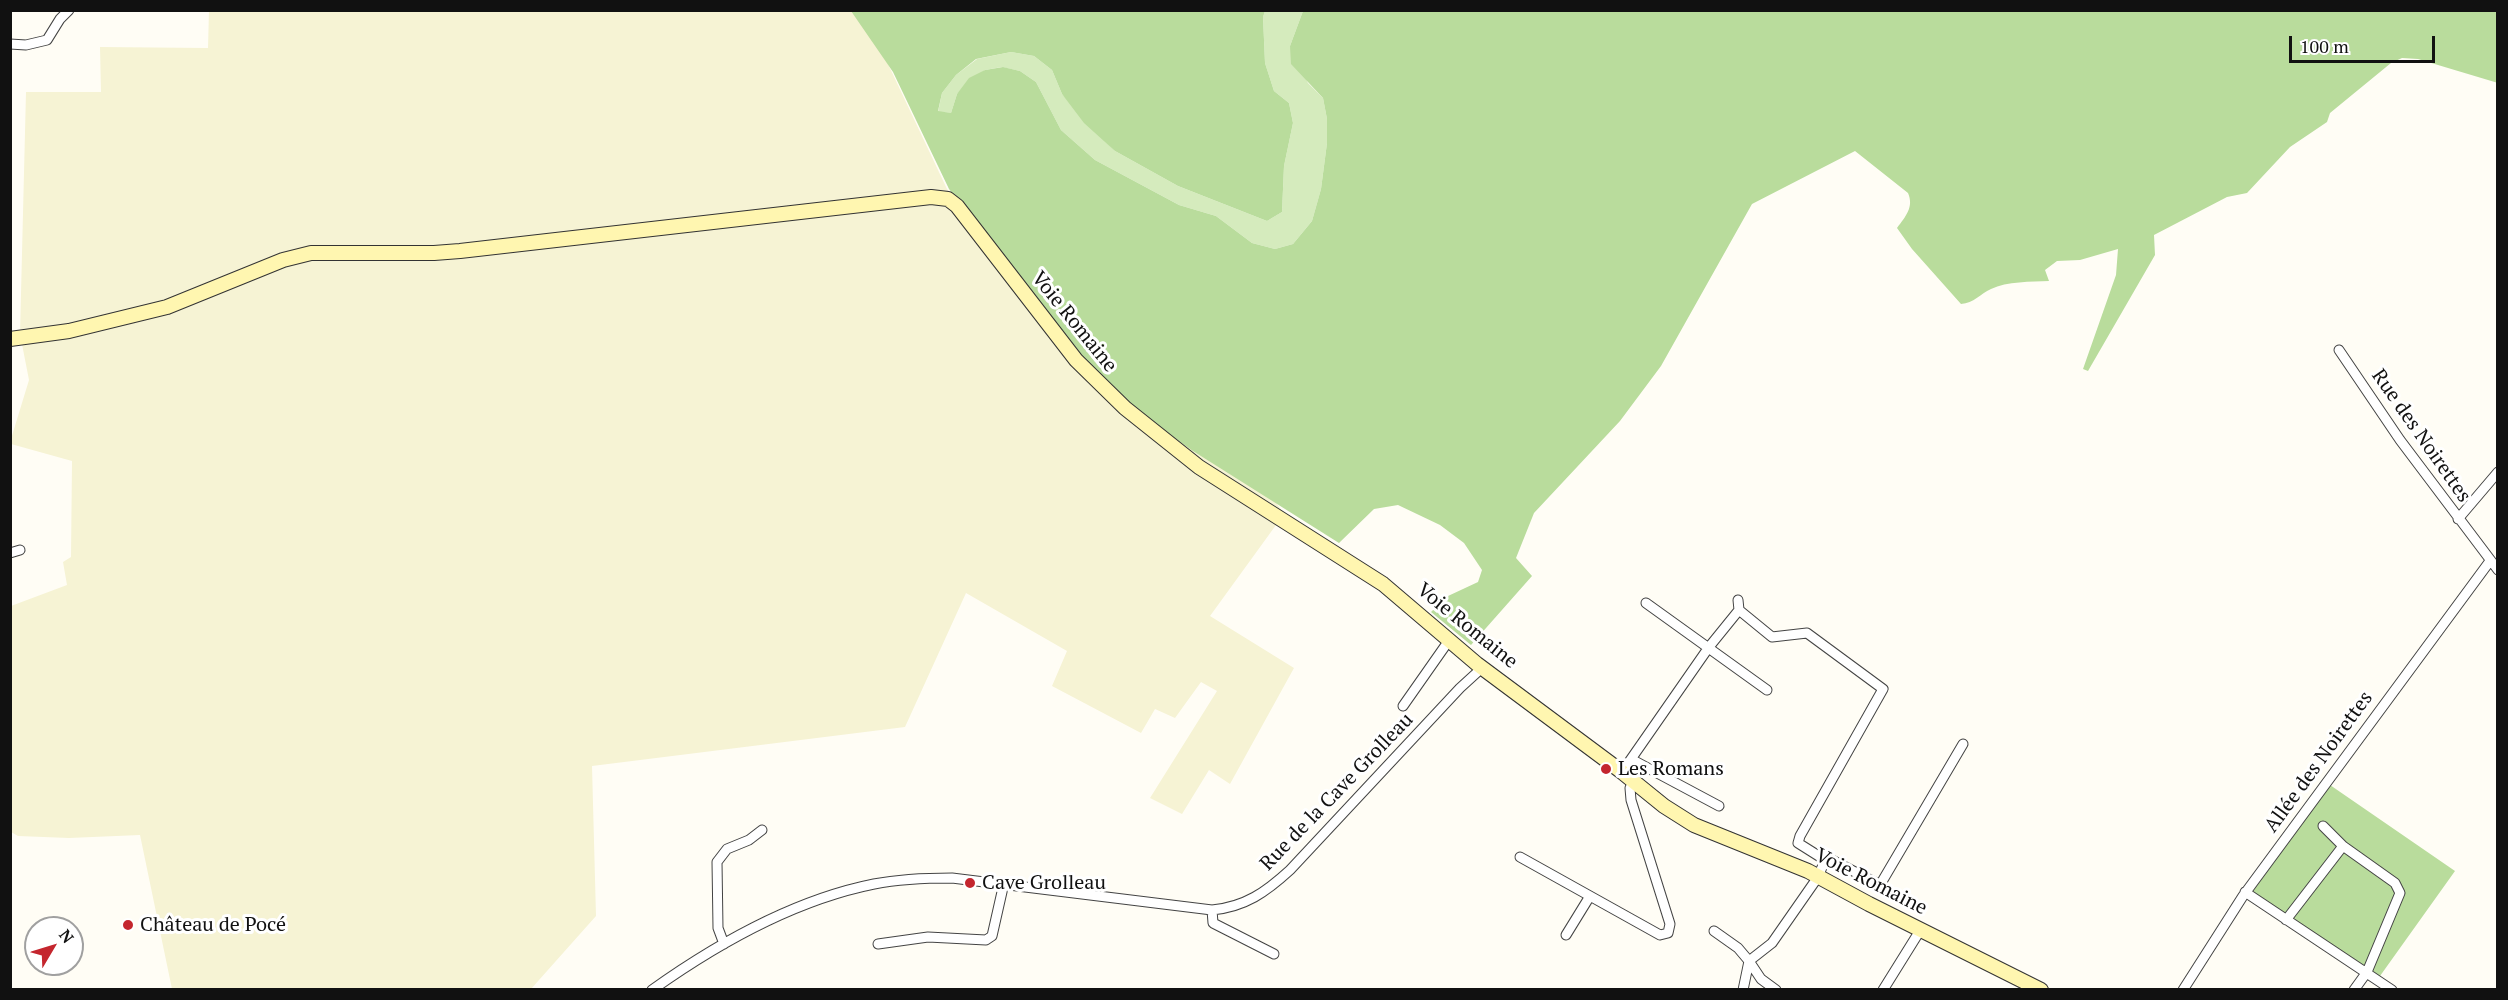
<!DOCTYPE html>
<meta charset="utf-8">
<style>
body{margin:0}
#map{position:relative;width:2508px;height:1000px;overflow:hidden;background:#fffdf5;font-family:"PT Serif",serif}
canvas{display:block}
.frame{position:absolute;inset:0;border:12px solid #111;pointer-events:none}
.north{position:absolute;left:24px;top:916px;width:60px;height:60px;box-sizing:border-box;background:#fff;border:2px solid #a0a0a0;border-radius:50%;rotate:52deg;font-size:16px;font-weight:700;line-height:24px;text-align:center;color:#111}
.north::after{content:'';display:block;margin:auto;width:21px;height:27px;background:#c4262e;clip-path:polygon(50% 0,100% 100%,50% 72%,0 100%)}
.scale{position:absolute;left:2289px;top:36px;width:146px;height:27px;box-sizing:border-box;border:3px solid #111;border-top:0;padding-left:8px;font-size:18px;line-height:21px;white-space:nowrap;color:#111;-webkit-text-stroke:4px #fff;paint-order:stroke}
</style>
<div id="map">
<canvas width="2508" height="1000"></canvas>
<div class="frame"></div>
<div class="north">N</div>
<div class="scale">100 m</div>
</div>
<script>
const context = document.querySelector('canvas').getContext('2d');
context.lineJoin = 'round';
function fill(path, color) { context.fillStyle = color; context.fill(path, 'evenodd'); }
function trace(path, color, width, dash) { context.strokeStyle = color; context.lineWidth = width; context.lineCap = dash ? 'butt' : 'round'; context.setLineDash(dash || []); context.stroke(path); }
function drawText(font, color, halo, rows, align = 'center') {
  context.font = font + ' "PT Serif",serif'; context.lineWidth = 6; context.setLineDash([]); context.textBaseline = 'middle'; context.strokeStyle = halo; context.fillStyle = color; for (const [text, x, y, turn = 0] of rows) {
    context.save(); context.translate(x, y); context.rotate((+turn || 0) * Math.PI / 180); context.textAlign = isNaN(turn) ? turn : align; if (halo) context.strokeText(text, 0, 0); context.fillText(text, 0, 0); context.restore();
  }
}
fill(new Path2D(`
 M209 10 857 11 888 64 947 189 1010 270 1273 498 1284 514 1210 616 1294 668 1230 784 1209 770 1182 814 1150 798 1217 691 1201 682 1175 718 1155 709 1141 733 1052 686 1067 651 966 593 905 727 592 766 596 916 531 989H172L140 835 69 838 18 836 11 832V606L67 585 63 562 71 557 72 461 11 444V439L29 380 20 334 26 92H101L100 47 208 48Z`), '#f6f3d4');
fill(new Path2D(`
 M1265 11H1303L1290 46 1308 83 1323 98 1327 119V143L1321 189 1312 221 1293 244 1275 249 1252 243 1216 216 1179 205 1095 160 1061 130 1036 82 1020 71 1002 67 985 70 957 94 951 113 938 112 942 93 956 75 977 59 1011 52 1034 56 1052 70 1062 94 1115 151 1178 186 1267 221 1282 212 1284 166 1293 123 1289 103 1274 91 1265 63 1263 17Z`), '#d5ebbd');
fill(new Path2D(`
 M851 11H1265L1263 17 1265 63 1274 91 1289 103 1293 123 1284 166 1282 212 1267 221 1178 186 1115 151 1084 123 1062 94 1052 70 1034 56 1011 52 976 59 956 75 942 93 938 111 951 113 957 94 969 78 985 70 1003 67 1020 71 1036 82 1061 130 1095 160 1179 205 1216 216 1252 243 1275 249 1293 244 1312 221 1321 189 1327 143V119L1323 98 1291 64 1290 46 1303 11H2497L2498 83 2418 59 2402 58 2391 63 2330 113 2327 122 2290 147 2247 193 2227 197 2154 235 2155 255 2088 371 2083 369 2116 275 2118 249 2080 260 2057 261 2045 270 2049 281C2031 282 2007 281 1991 289 1980 294 1974 303 1961 304L1912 249 1897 228C1906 216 1914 207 1908 193L1855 151 1752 204 1661 366 1620 421 1534 513 1516 558 1532 576 1471 645 1431 612 1448 596 1478 582 1482 570 1464 543 1440 525 1398 505 1374 509 1339 543 1193 451 1138 412 1070 344 949 189 893 72Z
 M2330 785 2455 871 2375 983 2245 897Z`), '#b9dc9c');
const street = new Path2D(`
 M10 44 26 45 47 40 60 19 69 10
 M2339 350 2400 440 2498 570
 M2458 519 2498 472
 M10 553 20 550
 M1738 600 1739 610 1772 637 1807 633 1883 689 1800 836 1798 843 1825 860
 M1646 603 1767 690
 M1403 706 1450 639
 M1631 759 1719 806
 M1622 772 1709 647 1739 610
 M2323 826 2343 846 2395 883 2400 893 2367 972 2354 990
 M1520 857 1660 935 1668 933 1670 924 1631 800 1630 788 1634 780
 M2245 892 2392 990
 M1212 910 1213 923 1274 954
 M2286 920 2343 846
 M1714 931 1738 948 1749 961 1743 990
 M1566 935 1590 896
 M724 944 718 928 717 862 727 849 749 840 762 830
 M878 944 928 937 986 940 992 936 1004 883
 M652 990C718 943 794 900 874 884 900 879 926 878 952 878L1212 910C1245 907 1266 892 1290 870L1460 688 1483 667
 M1776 990 1761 979 1749 961 1772 943 1818 877 1825 860 1830 859 1880 885 1963 744
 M1883 990 1921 929
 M2183 990 2243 896 2490 561`);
const secondary = new Path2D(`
 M10 339 69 331 167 307 283 260 311 253H434L460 251 931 197 948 199 957 206 1076 360 1125 408 1199 467 1383 584 1477 664 1622 772 1664 806 1694 825 1808 871 1869 904 2041 990`);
trace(street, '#444', 11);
trace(secondary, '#333', 16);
trace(street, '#fff', 9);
trace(secondary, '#fff6b0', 14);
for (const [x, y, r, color] of [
 [1606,769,6,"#c4262e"],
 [970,883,6,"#c4262e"],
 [128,925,6,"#c4262e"]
]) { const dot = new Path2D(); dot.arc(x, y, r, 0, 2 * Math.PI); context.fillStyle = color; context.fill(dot); trace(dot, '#fff', 2); }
drawText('20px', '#111', '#fff', [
 ["Voie Romaine",1074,322,51],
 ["Rue des Noirettes",2421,436,55],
 ["Voie Romaine",1467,626,39],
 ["Allée des Noirettes",2319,762,-54],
 ["Rue de la Cave Grolleau",1337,792,-46],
 ["Voie Romaine",1871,882,27]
]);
drawText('20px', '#111', '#fff', [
 ["Les Romans",1618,769],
 ["Cave Grolleau",982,883],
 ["Château de Pocé",140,925]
], 'left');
</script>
